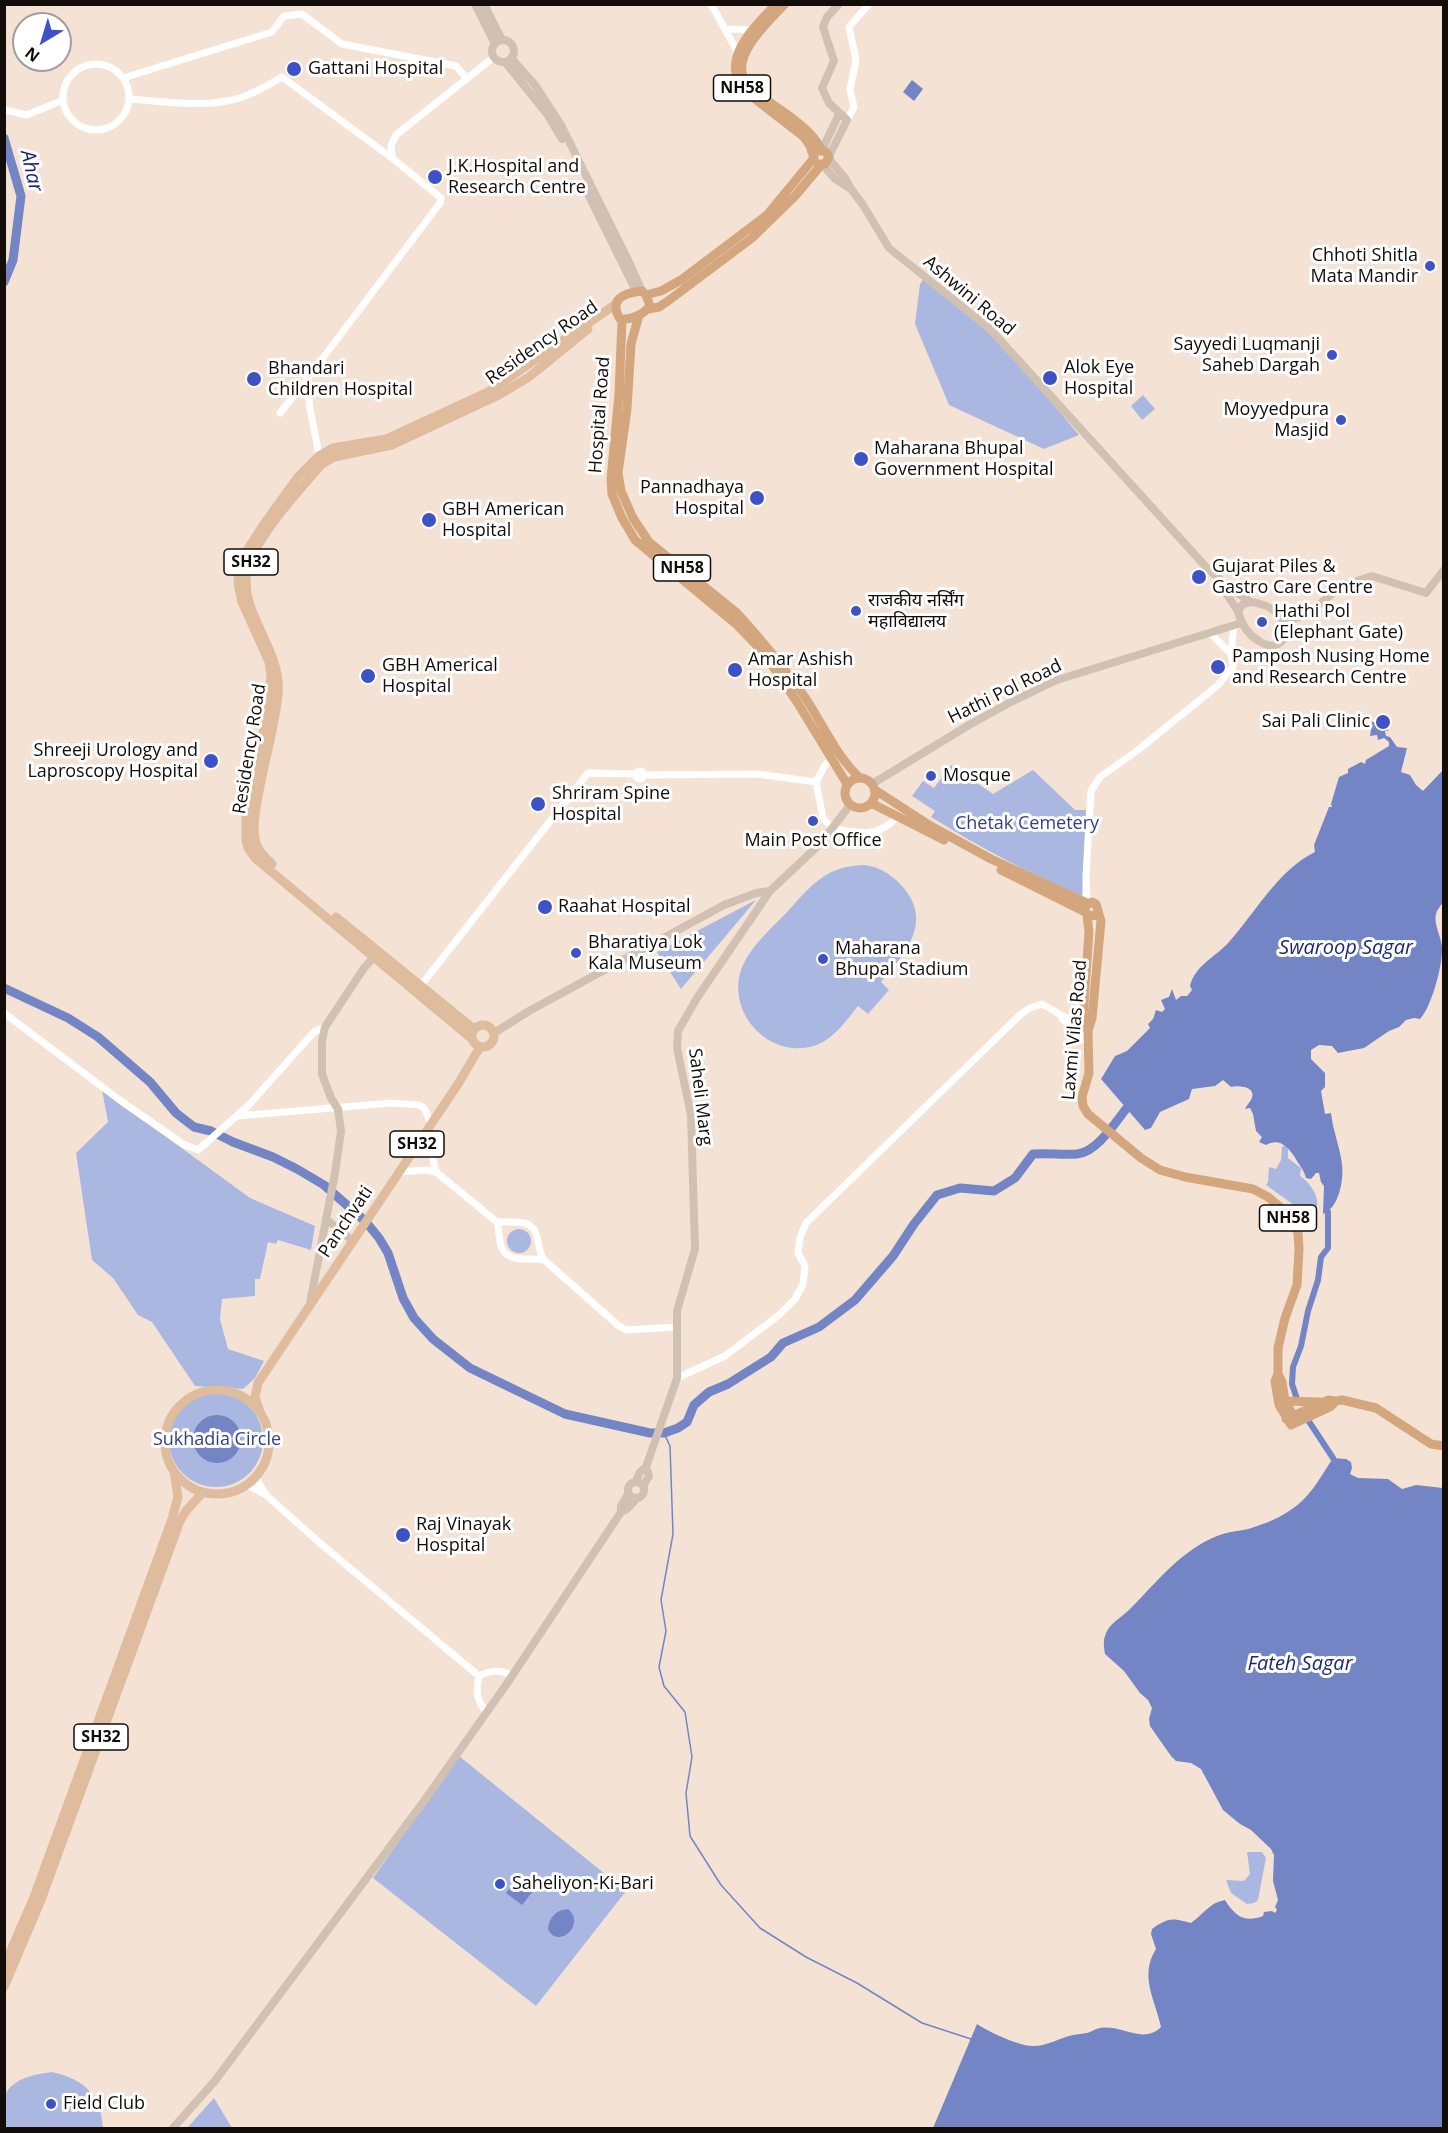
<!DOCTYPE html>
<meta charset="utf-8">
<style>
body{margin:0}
#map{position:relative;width:1448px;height:2133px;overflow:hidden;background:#f4e3d5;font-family:"Open Sans",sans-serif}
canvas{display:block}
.frame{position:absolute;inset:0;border:6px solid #120d08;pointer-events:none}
.north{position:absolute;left:12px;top:12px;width:60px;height:60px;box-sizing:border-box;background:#fff;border:2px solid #a09e9c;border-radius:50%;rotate:218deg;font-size:16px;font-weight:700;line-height:24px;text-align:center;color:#120d08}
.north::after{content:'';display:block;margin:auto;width:21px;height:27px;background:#3e52c5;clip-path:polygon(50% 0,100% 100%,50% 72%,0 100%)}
</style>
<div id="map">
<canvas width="1448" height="2133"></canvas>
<div class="frame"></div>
<div class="north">N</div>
</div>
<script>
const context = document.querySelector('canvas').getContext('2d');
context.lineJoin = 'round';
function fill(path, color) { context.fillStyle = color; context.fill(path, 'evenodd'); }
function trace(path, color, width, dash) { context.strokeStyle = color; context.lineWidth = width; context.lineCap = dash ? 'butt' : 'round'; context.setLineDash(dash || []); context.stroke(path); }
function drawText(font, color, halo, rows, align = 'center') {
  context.font = font + ' "Open Sans","Noto Sans Devanagari",sans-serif'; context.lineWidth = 6; context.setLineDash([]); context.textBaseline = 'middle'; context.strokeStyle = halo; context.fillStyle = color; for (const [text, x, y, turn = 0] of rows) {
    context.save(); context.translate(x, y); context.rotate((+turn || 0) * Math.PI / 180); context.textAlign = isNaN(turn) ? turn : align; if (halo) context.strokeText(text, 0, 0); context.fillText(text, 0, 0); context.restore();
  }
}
fill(new Path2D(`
 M925 277 997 337 1079 435 1044 449 949 405 915 324 920 284Z
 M1143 395 1155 409 1142 420 1131 406Z
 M951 765 993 794 1033 770 1075 810H1086L1082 896C1028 873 981 848 931 817L935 811 912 796 923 781 934 788Z
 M864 865C880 867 889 873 900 884 935 920 906 953 881 982L889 990 868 1014 858 1006C847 1020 835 1037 819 1044 773 1063 726 1015 741 970 750 946 772 928 789 910 812 884 827 866 864 865Z
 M756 900 681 989 657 952Z
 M102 1090 250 1198 315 1226 311 1250 278 1240 276 1244 268 1242 260 1279H255V1296L222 1299 220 1319 228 1349 264 1361 255 1378 243 1389 195 1386 152 1322 138 1315 113 1278 92 1260 76 1153 108 1122Z
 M1285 1145 1288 1146V1158L1301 1168 1300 1176C1318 1188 1329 1218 1297 1215L1294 1205 1266 1185 1268 1182 1269 1167 1276 1169 1281 1160 1282 1147Z
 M507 1241a12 12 0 1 1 24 0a12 12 0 1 1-24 0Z
 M169 1440a47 47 0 1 1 94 0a47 47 0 1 1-94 0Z
 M459 1756 626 1891 536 2006 373 1878Z
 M1247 1852H1262L1266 1858 1258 1900 1254 1903 1247 1904 1231 1893 1226 1880 1244 1881 1250 1874Z
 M52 2072C84 2079 101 2095 103 2128H5C4 2119 3 2108 4 2099 8 2079 36 2074 52 2072Z
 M214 2098 232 2128H187Z`), '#aab7e1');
fill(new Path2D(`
 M912 80 923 89 914 101 903 92Z
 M1372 722H1376L1381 729 1390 730 1385 731 1386 736 1390 737 1397 747 1407 748 1401 772 1410 775 1416 785 1423 791 1443 770 1444 901C1441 905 1437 910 1436 914 1433 925 1443 939 1442 951 1442 967 1431 1008 1420 1019L1414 1018 1406 1020 1399 1027 1389 1031 1364 1048 1338 1053 1332 1046 1319 1045 1311 1050V1059L1325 1073V1087L1321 1091 1325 1114 1331 1113C1333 1131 1340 1147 1342 1164 1344 1180 1339 1208 1323 1214L1324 1186 1321 1182 1319 1173H1316L1311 1179 1306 1178C1304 1169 1298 1164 1294 1156 1287 1146 1279 1138 1266 1145L1259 1142 1262 1137 1256 1131 1253 1114 1250 1108 1245 1109C1247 1105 1249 1103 1251 1100 1258 1087 1239 1085 1231 1087L1223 1080 1215 1086 1192 1089 1189 1099 1160 1112 1151 1128 1145 1130 1101 1079 1115 1056 1127 1051 1150 1028 1148 1024 1153 1019 1156 1010 1162 1012 1165 1009 1161 1000 1169 997 1172 989 1176 1000 1181 996H1187L1192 990 1190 986C1195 965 1216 957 1229 942 1256 912 1278 870 1315 852L1314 845 1329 807H1332L1331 804 1339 777 1348 773V769L1361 762 1365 764 1366 760 1389 746V742L1384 738 1378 740 1377 735 1370 736Z
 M193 1439a24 24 0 1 1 48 0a24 24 0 1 1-48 0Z
 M1333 1458 1346 1459 1351 1462 1352 1468 1350 1474 1358 1478 1388 1479 1402 1489 1416 1485 1443 1488V2128H933L977 2024C989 2032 1019 2046 1033 2046 1048 2046 1059 2038 1073 2035 1078 2034 1082 2034 1087 2033 1091 2032 1095 2029 1100 2028 1122 2024 1143 2045 1161 2027 1155 1999 1139 1976 1156 1949L1151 1934 1152 1929C1169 1917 1172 1918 1191 1923 1204 1914 1209 1903 1225 1900 1235 1916 1244 1923 1263 1916L1264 1912 1272 1911 1275 1913 1277 1910 1275 1907 1278 1900 1273 1881 1274 1855 1271 1849 1251 1830 1240 1824 1223 1810 1201 1769 1191 1763 1176 1761 1171 1756 1150 1726 1149 1719 1152 1708 1148 1700 1140 1693 1124 1671 1105 1654C1104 1648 1103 1641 1105 1636 1108 1624 1122 1617 1130 1609 1157 1582 1180 1551 1217 1536 1227 1532 1238 1531 1248 1529 1261 1525 1275 1520 1286 1513 1310 1499 1319 1479 1333 1458Z
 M518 1877 534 1890 522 1905 506 1893Z
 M568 1909C587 1925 557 1950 548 1929 549 1917 556 1910 568 1909Z`), '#7385c5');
trace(new Path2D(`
 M664 1433 670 1446 673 1534 661 1600 666 1631 659 1667 664 1686 685 1712 692 1757 686 1793 690 1836 721 1885 760 1928 806 1957 857 1983 922 2023 971 2039`), '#7385c5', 1.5);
trace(new Path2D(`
 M1298 1402 1292 1384 1293 1367 1301 1346 1308 1311 1318 1280 1321 1257 1328 1248V1212
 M1306 1417 1333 1458`), '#7385c5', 6);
trace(new Path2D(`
 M4 138 21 196 13 260 4 282
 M4 988 68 1018 98 1037 150 1082 176 1113 194 1127 211 1131 233 1142 273 1157 297 1169 324 1185 366 1222 379 1238 388 1253 403 1298 414 1318 433 1339 470 1368 565 1414 650 1433H664L678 1428 687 1422 694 1405 709 1392 728 1384 771 1357 783 1343 819 1327 855 1300 893 1256 914 1224 937 1195 960 1188 994 1191 1015 1178 1033 1154C1048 1153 1063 1155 1077 1154 1096 1153 1115 1123 1126 1109`), '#7385c5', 9);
trace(new Path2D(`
 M711 4 738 53
 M725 29 753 30
 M63 97a33 33 0 1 1 66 0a33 33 0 1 1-66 0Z
 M123 78 272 32 284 16 302 14 342 44 456 66 467 79
 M129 99C161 101 195 107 227 101 246 98 265 87 282 77L392 158
 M4 110 27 115 63 100
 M847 120 854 107 850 90 856 60 849 27 869 4
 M280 413 307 379
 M320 459 310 409 307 379 440 203 441 198 392 158 391 146 396 135 494 57
 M1231 654 1234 624
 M831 760 825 765 816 782 823 818 832 828C857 834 879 838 898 816
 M636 775a4 4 0 1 1 8 0a4 4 0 1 1-8 0Z
 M644 775 757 774 816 782
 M1087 903 1086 876 1091 791 1100 777 1138 750 1217 686 1233 667 1231 654 1209 632
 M419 988 588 773 636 774
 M4 1013 121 1101 183 1144 198 1150 247 1107 314 1032 325 1027
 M1062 1019 1079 1032 1088 1044
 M237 1116 391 1103 419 1105 424 1108 431 1123
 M426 1129 436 1172
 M400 1172 425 1170 436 1172 497 1222
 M497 1222C512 1223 533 1217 537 1237 539 1246 539 1252 544 1260 530 1257 507 1264 501 1246 499 1238 499 1230 497 1222Z
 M544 1260 619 1326 626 1330 676 1327
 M677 1378 725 1356 779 1315 795 1299 803 1284 805 1266 798 1253 800 1238 806 1223 1021 1014 1030 1008 1042 1004 1068 1019C1078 1016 1079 1006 1082 997
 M256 1478 265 1493
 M247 1485 266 1495 321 1544 479 1676
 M486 1711C476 1700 476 1690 479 1676 491 1670 499 1670 512 1675`), '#fff', 7);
trace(new Path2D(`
 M475 4 495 44
 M484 4 502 40
 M492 51a11 11 0 1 1 22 0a11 11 0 1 1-22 0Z
 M511 58 535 85 561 125 631 266 642 291
 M505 62 547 114 562 139
 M822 150 839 114
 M829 156 847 120 829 103 822 88 834 61 823 27 827 17 839 4
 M829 159 845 178 851 189 863 205 889 248 990 329 1207 568 1234 591 1251 602
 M823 165 835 179 849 188
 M586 190 636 291
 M1219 583 1238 611
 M1251 602C1300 608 1290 661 1259 641 1247 634 1241 624 1238 611L1243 604Z
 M1285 622 1307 614 1342 586 1372 576 1426 593 1444 570
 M872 784 969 725 1007 704 1057 680 1241 623
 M494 1033 529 1011 724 905 756 893 770 891
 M326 1219 353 1241
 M310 1303 335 1173 341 1131 338 1109 331 1098 322 1074V1041L325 1027 364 968 376 955
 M636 1481 640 1472 646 1467 677 1378V1311L695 1249 691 1115 677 1048 678 1031 697 998 770 891 820 844 850 805
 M628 1490a8 8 0 1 1 16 0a8 8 0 1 1-16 0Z
 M643 1486 649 1476 646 1467
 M621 1512 627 1509 637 1498
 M173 2128 214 2082 419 1808 506 1685 621 1512V1506L628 1494`), '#d1c1b3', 8);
trace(new Path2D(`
 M272 864C265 858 259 852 256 843 252 829 255 816 257 802 263 766 274 731 278 695 283 651 239 612 247 573 254 538 298 492 322 464L334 457 392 445 499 395 529 377 588 329
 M336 917 474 1029
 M472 1036a11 11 0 1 1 22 0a11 11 0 1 1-22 0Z
 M472 1039 255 858 248 848 246 840V815L268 709 271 675 269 662 242 602 238 583 239 563 264 524 298 477 319 456 333 448 386 439 490 391 616 304
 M165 1442a52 52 0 1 1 104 0a52 52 0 1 1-104 0Z
 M260 1412 255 1397 258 1383 458 1084 480 1047
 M4 1966 34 1897 172 1519 178 1497 174 1471
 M4 1987 41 1900 180 1521 186 1511 203 1492`), '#dfbc9e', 9);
trace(new Path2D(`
 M785 4C770 20 728 58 746 81 760 98 781 109 797 122 807 130 816 138 821 150
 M817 151H825L829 157 825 164H818
 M642 291 646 295 650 306C643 315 631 320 620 319 608 299 624 293 642 291Z
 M646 295 661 291 681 280 767 215 814 158 810 146 804 137 746 92C717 62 754 27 776 4
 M648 309 659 307 668 301 752 238 795 196 821 165
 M639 315 631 344 627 409 618 473 621 491 633 518 649 542 737 613C760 638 782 665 802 693 822 721 834 754 860 778
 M622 320 619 394 611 479 612 494 622 518 635 540 736 624 763 652 797 702 847 784
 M845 793a15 15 0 1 1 30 0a15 15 0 1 1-30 0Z
 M875 790 929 825 991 859 1087 903
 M871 803 944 840
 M1001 870 1085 912
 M1098 912 1096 915 1090 916 1085 912V906L1092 902 1096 904 1101 921 1092 1018 1088 1031 1089 1073 1082 1097 1083 1106 1088 1114 1141 1158 1160 1170 1185 1177 1253 1189 1268 1197 1280 1207 1298 1232 1299 1249 1297 1285 1285 1318 1278 1348V1374L1275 1381 1279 1405 1291 1425 1330 1407 1336 1401 1342 1400 1376 1408 1431 1444 1444 1446
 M1087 915 1089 932 1083 1017 1088 1031
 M1278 1374 1282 1382 1285 1401 1295 1419
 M1285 1401 1320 1402
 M1286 1419 1328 1400 1336 1401`), '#d4a67e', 9);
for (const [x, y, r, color] of [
 [294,69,8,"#3e52c5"],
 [435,177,8,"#3e52c5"],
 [1430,266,6,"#3e52c5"],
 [1332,355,6,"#3e52c5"],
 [1050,378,8,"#3e52c5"],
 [254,379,8,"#3e52c5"],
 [1341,420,6,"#3e52c5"],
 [861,459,8,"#3e52c5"],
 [757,498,8,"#3e52c5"],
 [429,520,8,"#3e52c5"],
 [1199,577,8,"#3e52c5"],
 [856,611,6,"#3e52c5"],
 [1262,622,6,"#3e52c5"],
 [1218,667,8,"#3e52c5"],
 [735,670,8,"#3e52c5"],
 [368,676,8,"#3e52c5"],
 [1383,722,8,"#3e52c5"],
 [211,761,8,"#3e52c5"],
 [931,776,6,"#3e52c5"],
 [538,804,8,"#3e52c5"],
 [813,821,6,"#3e52c5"],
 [545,907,8,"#3e52c5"],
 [576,953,6,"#3e52c5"],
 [823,959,6,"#3e52c5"],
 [403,1535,8,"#3e52c5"],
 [500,1884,6,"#3e52c5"],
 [51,2104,6,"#3e52c5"]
]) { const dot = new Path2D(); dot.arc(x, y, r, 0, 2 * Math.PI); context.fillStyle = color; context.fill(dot); trace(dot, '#fff', 2); }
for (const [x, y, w] of [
 [742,88,57],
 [251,562,54],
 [682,568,57],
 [417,1144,54],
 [1288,1218,57],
 [101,1737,54]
]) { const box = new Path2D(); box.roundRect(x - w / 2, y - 13, w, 26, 4.5); context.fillStyle = '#fff'; context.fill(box); trace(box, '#120d08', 1.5); }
drawText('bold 16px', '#120d08', null, [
 ["NH58",742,88],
 ["SH32",251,562],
 ["NH58",682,568],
 ["SH32",417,1144],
 ["NH58",1288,1218],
 ["SH32",101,1737]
]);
drawText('18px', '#120d08', '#fff', [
 ["Gattani Hospital",308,69],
 ["J.K.Hospital and",448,167],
 ["Research Centre",448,188],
 ["Chhoti Shitla",1418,256,"right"],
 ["Mata Mandir",1418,277,"right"],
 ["Sayyedi Luqmanji",1320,345,"right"],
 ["Saheb Dargah",1320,366,"right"],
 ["Alok Eye",1064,368],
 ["Hospital",1064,389],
 ["Bhandari",268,369],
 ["Children Hospital",268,390],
 ["Moyyedpura",1329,410,"right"],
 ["Masjid",1329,431,"right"],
 ["Maharana Bhupal",874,449],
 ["Government Hospital",874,470],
 ["Pannadhaya",744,488,"right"],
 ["Hospital",744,509,"right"],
 ["GBH American",442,510],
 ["Hospital",442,531],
 ["Gujarat Piles &",1212,567],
 ["Gastro Care Centre",1212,588],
 ["राजकीय नर्सिंग",868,601],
 ["महाविद्यालय",868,622],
 ["Hathi Pol",1274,612],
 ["(Elephant Gate)",1274,633],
 ["Pamposh Nusing Home",1232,657],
 ["and Research Centre",1232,678],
 ["Amar Ashish",748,660],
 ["Hospital",748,681],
 ["GBH Americal",382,666],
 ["Hospital",382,687],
 ["Sai Pali Clinic",1370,722,"right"],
 ["Shreeji Urology and",198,751,"right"],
 ["Laproscopy Hospital",198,772,"right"],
 ["Mosque",943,776],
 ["Shriram Spine",552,794],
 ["Hospital",552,815],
 ["Main Post Office",813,841,"center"],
 ["Raahat Hospital",558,907],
 ["Bharatiya Lok",588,943],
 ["Kala Museum",588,964],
 ["Maharana",835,949],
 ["Bhupal Stadium",835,970],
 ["Raj Vinayak",416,1525],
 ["Hospital",416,1546],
 ["Saheliyon-Ki-Bari",512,1884],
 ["Field Club",63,2104]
], 'left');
drawText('18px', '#120d08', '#fff', [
 ["Ashwini Road",969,296,40],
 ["Residency Road",542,343,-35],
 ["Hospital Road",600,415,-86],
 ["Hathi Pol Road",1005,692,-26],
 ["Residency Road",250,749,-81],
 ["Laxmi Vilas Road",1075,1030,-85],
 ["Saheli Marg",700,1097,83],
 ["Panchvati",346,1222,-56]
]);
drawText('18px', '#2f3f8b', '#fff', [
 ["Chetak Cemetery",1027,824],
 ["Sukhadia Circle",217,1440]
]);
drawText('italic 20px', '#1d2872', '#fff', [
 ["Ahar",31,171,77],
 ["Swaroop Sagar",1346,948],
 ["Fateh Sagar",1300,1664]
]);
</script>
